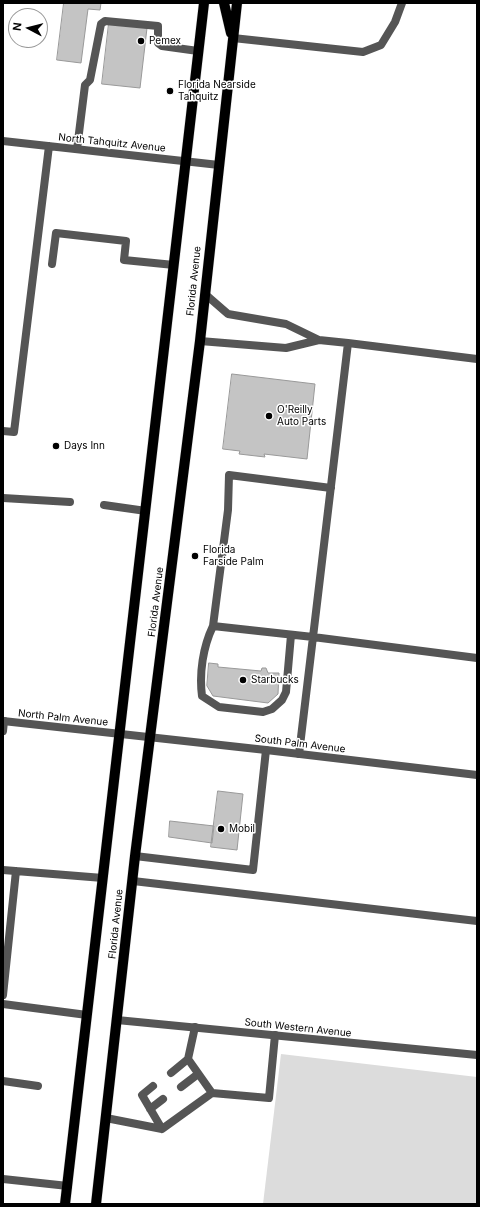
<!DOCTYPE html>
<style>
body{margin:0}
#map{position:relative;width:480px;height:1207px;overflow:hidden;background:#fff;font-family:Inter,sans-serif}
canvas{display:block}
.frame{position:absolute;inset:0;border:4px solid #000;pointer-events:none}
.north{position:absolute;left:8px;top:8px;width:40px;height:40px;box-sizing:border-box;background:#fff;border:1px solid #999;border-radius:50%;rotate:277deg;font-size:11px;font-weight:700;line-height:16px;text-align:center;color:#000}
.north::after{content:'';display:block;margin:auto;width:14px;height:18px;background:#000;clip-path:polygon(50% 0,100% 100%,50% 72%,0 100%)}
</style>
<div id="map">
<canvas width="480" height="1207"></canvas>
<div class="frame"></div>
<div class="north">N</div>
</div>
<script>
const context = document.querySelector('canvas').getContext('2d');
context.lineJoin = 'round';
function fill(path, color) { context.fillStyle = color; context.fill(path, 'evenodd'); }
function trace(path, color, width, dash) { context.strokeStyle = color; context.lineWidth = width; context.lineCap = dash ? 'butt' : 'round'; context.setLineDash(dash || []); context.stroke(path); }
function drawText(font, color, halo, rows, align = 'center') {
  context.font = font + ' Inter,sans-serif'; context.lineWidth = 3; context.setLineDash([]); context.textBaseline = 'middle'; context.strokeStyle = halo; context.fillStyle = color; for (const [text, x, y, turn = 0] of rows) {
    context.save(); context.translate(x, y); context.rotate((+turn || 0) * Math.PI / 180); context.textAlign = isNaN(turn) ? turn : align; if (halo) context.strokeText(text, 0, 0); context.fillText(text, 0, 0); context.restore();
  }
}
fill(new Path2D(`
 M281 1054 477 1077V1204H263Z`), '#dcdcdc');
const building = new Path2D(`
 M64 3H101L100 10 88 9 81 63 57 60Z
 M109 23 147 28 140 88 102 84Z
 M232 374 315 384 307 459 264 454 265 457 239 454 240 451 223 449Z
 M209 663 218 664V667L261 671 262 668H266L268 673H279L278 694 268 703 213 696 207 686Z
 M218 791 243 794 237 850 211 847Z
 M170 821 214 826 212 843 169 837Z`);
fill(building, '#c4c4c4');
trace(building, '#999', 1);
const primary = new Path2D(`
 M224 3 231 33
 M65 1204 204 3
 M96 1204 135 856 200 341 237 3`);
trace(primary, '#dbdbdb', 11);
trace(new Path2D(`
 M233 38 363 52 381 45 395 22 402 3
 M77 149 85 85 90 80 101 24 105 21 158 26V43L162 46 198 51
 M52 264 56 233 126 241 124 260 174 265
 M205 294 228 314 286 324 319 340 348 343
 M200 341 286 348 319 340
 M331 488 229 475 228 510 213 626 313 637 348 343 477 359
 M3 498 70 502
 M104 505 146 511
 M213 626C203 647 199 673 202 696L219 707 263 712 272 709 282 700 286 692 291 635
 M3 731 4 721
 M299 754 313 637 477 658
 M135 856 253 870 266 750
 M3 870 103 878
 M133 881 477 921
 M3 995 16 871
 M188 1059 212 1093
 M171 1073 188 1059 195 1027
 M3 1081 38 1086
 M153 1086 142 1095 162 1129
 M181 1087 198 1074
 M150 1109 163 1099
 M106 1118 162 1129 212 1093 269 1098 275 1035
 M3 1179 68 1186`), '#555', 8);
trace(new Path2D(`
 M3 141 219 165
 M3 431 14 432 49 146
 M3 1004 87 1015
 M117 1020 477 1055`), '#555', 8);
trace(new Path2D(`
 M3 721 266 750 477 775`), '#555', 8);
trace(primary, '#000', 10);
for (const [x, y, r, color] of [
 [141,41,4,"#000"],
 [170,91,4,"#000"],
 [269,416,4,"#000"],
 [56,446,4,"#000"],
 [195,556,4,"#000"],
 [243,680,4,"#000"],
 [221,829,4,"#000"]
]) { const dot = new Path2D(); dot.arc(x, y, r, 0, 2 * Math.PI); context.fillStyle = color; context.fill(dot); trace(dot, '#fff', 1.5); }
drawText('10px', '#000', '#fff', [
 ["Pemex",149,41],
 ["Florida Nearside",178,85],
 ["Tahquitz",178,97],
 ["O'Reilly",277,410],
 ["Auto Parts",277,422],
 ["Days Inn",64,446],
 ["Florida",203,550],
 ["Farside Palm",203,562],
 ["Starbucks",251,680],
 ["Mobil",229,829]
], 'left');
drawText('10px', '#000', '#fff', [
 ["North Tahquitz Avenue",112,143,6],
 ["Florida Avenue",194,281,-84],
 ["Florida Avenue",156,602,-83],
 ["North Palm Avenue",63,718,6],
 ["South Palm Avenue",300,744,7],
 ["Florida Avenue",116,924,-84],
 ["South Western Avenue",298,1028,6]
]);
</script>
